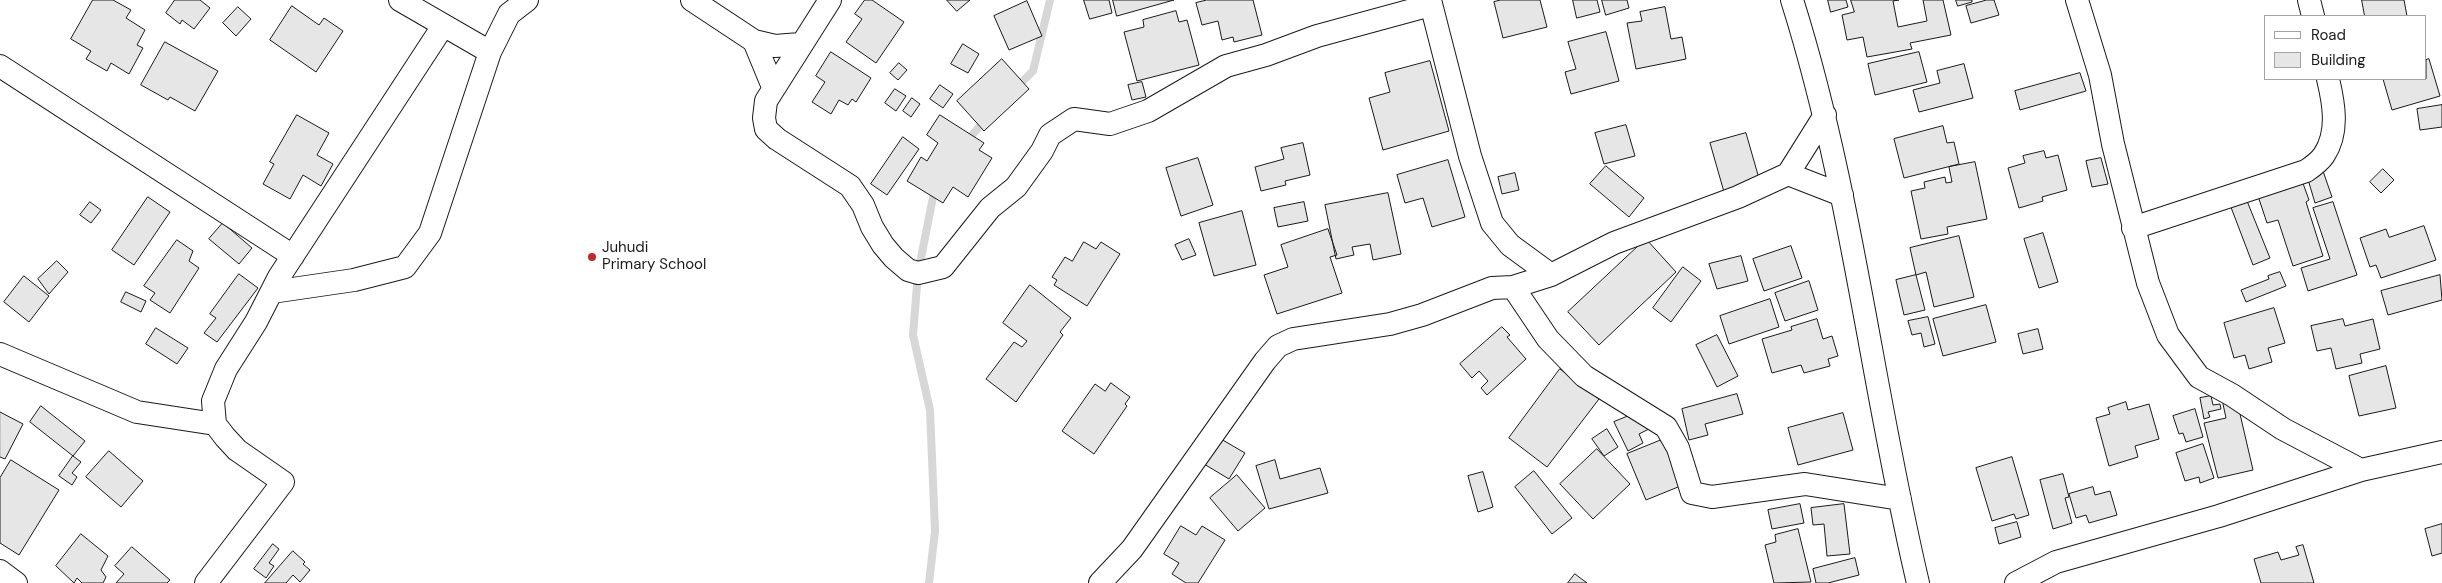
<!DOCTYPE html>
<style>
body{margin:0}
#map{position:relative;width:2442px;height:583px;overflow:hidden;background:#fff;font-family:"DM Sans",sans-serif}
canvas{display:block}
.legend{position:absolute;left:2264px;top:15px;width:162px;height:65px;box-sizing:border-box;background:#fff;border:1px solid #a3a3a3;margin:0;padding:6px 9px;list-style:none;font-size:15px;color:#1a1a1a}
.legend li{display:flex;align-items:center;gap:10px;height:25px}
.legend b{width:25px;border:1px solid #a3a3a3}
</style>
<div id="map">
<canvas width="2442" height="583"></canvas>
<ul class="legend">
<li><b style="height:6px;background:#fff"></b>Road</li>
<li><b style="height:14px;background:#e6e6e6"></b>Building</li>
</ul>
</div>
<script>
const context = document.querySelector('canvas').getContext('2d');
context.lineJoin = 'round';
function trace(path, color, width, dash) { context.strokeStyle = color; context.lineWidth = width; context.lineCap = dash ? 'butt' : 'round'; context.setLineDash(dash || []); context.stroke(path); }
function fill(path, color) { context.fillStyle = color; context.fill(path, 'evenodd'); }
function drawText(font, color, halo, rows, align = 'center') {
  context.font = font + ' "DM Sans",sans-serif'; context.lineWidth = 4; context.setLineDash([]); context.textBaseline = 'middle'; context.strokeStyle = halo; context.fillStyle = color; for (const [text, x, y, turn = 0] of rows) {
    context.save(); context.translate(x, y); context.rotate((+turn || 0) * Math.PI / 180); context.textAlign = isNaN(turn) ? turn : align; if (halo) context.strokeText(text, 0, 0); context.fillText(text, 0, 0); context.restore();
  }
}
trace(new Path2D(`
 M1015 89 1033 71 1050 0
 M966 142 986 119
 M929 583 935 531 930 410 913 335 918 273 935 187`), '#d7d7d7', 8);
const building = new Path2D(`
 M93 0H113L131 10 126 18 145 30 137 45 143 48 129 74 111 63 107 71 86 59 91 51 71 39Z
 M175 0H200L210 8 194 29 182 20 180 24 166 13Z
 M865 0H872L904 22 876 63 846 42 862 19 855 14Z
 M947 0H970L957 11Z
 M1084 0H1109L1112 13 1090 19Z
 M1113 0H1174L1117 16Z
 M1207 0H1253L1262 35 1234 42 1233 37 1222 40 1218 21 1202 25 1196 3Z
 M1501 0H1540L1547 27 1503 38 1494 2Z
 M1573 0H1597L1600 12 1577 18Z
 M1602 0H1627L1629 8 1606 15Z
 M1828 0H1846L1848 7 1831 12Z
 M1851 0H1899L1893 1 1898 27 1927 21 1923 0H1943L1951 35 1910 43 1912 49 1867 57 1863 37 1847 40 1842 15 1854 12Z
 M1956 0H1972V2L1958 6Z
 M1987 0H1994L1999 15 1971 23 1966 6Z
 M2362 0H2404L2407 16H2365Z
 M1027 1 1042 36 1009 50 994 16Z
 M292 6 319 25 324 18 343 31 316 72 270 40Z
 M238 7 251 19 236 36 223 23Z
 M1665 7 1671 39 1682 37 1686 59 1636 69 1627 23 1642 21 1640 12Z
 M1176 11 1179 22 1187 20 1199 65 1137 81 1124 32 1144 27 1143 20Z
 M1606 32 1619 81 1571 94 1565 72 1576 69 1568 42Z
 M165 42 218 71 195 111 170 97 168 100 141 85Z
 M963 44 979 54 968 73 951 64Z
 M831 52 871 78 856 102 852 99 848 105 839 100 831 114 812 102 825 82 816 76Z
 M1919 52 1927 82 1875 95 1868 64Z
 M1002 59 1029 89 984 131 957 101Z
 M2429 59 2440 96 2392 110 2383 79H2426V60Z
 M1430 61 1449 131 1383 150 1369 98 1390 92 1385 73Z
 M899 63 907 70 898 80 890 73Z
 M1964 64 1973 98 1919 112 1913 90 1940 83 1937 71Z
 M2080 73 2086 91 2020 110 2015 91Z
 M1142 82 1146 97 1132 100 1128 85Z
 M940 85 953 94 943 108 930 99Z
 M895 89 906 96 896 111 885 103Z
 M912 98 920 104 911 117 903 111Z
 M2442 105V127L2420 130 2417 109Z
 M297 115 329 133 317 155 333 164 321 186 303 175 290 199 263 184 274 164 270 162Z
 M940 115 984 143 979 150 992 158 968 197 953 187 943 203 907 181 921 157 927 161 938 143 927 135Z
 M1626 125 1635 156 1604 164 1595 133Z
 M1943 126 1947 143 1954 142 1959 164 1904 178 1894 139Z
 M1746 133 1760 182 1724 192 1710 143Z
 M903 137 919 149 887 195 871 184Z
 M1303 143 1310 175 1285 181 1286 185 1261 191 1255 167 1284 159 1281 148Z
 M2044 151 2046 158 2058 155 2067 190 2042 197 2043 201 2019 208 2008 168 2025 163 2023 156Z
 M1198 158 1213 205 1181 216 1166 168Z
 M2101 158 2108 184 2092 187 2086 161Z
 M1448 160 1465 217 1432 227 1423 198 1405 203 1397 175Z
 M1975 162 1987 219 1947 227 1948 234 1921 239 1911 191 1925 188 1924 182 1945 177 1946 183 1952 182 1949 167Z
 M1606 166 1644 198 1629 217 1590 184Z
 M2383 169 2394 180 2381 193 2370 182Z
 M2323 171 2332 197 2315 203 2307 176Z
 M1515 173 1519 190 1502 194 1498 177Z
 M2300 175 2309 200 2306 202 2323 256 2293 266 2278 220 2267 223 2256 190Z
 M1388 193 1401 254 1373 260 1370 244 1352 247 1354 255 1336 259 1325 205Z
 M2245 196 2270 258 2253 265 2229 202Z
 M148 197 170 212 134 265 112 250Z
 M90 202 101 210 91 223 80 215Z
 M1304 202 1308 221 1278 227 1274 208Z
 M2333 202 2357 275 2308 291 2301 268 2330 259 2313 208Z
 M1242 211 1256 265 1214 276 1199 223Z
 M223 223 252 248 239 264 209 239Z
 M2424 226 2436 260 2381 278 2376 265 2370 267 2360 238 2386 229 2389 237Z
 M1328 229 1337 255 1330 257 1342 293 1277 314 1264 275 1288 267 1281 245Z
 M2043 233 2058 282 2039 288 2024 239Z
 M1959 236 1974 297 1934 307 1926 272 1916 275 1910 248Z
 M1189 239 1196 255 1182 260 1175 245Z
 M1646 239 1676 272 1599 345 1568 312Z
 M177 240 193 251 189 261 199 268 170 313 150 300 155 293 144 286Z
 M1084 242 1096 249 1101 242 1120 254 1087 306 1054 285 1057 280 1052 277 1065 257 1072 261Z
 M1791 246 1802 278 1764 291 1753 259Z
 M1741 256 1748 281 1717 289 1709 264Z
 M57 261 68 272 49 294 38 279Z
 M1683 267 1701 281 1671 322 1653 308Z
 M2280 272 2286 286 2246 302 2241 290 2269 279 2268 276Z
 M239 274 258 288 217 342 204 333 216 318 210 314Z
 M1916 275 1925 310 1904 315 1896 280Z
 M2440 275 2442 300 2388 315 2381 291Z
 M24 276 49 296 29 322 4 302Z
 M1809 281 1818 310 1785 321 1775 293Z
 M1030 285 1071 318 1060 332 1063 335 1016 402 986 379 1014 342 1022 347 1027 341 1003 323Z
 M126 292 146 301 141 312 121 302Z
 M1770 299 1779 327 1729 344 1720 316Z
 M1986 305 1996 342 1943 356 1933 319Z
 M2274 308 2285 343 2268 348 2272 362 2249 369 2245 355 2234 358 2224 323Z
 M1928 317 1935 344 1924 347 1921 333 1912 335 1908 321Z
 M1817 319 1823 339 1832 336 1838 356 1828 359 1830 366 1804 373 1801 365 1772 373 1762 339 1792 330 1791 327Z
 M2343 319 2345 326 2373 319 2380 349 2360 354 2362 363 2336 369 2331 348 2317 351 2311 326Z
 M1502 327 1510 335 1507 337 1526 359 1487 395 1481 388 1488 381 1479 371 1472 378 1460 364Z
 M156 328 188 348 177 364 146 344Z
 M2038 329 2043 349 2023 354 2018 334Z
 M1717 335 1738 376 1717 387 1696 345Z
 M2386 366 2396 408 2359 416 2349 376Z
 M1560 369 1599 399 1547 467 1509 438Z
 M1111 383 1130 397 1125 404 1127 406 1094 454 1062 431 1095 384 1105 391Z
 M1737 394 1743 414 1705 424 1708 435 1689 440 1682 409Z
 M2211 396 2213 405 2220 404 2221 409 2208 412 2210 417 2204 419 2200 398Z
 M2237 401 2253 470 2218 478 2204 423 2226 418 2223 404Z
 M2126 402 2128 410 2149 404 2159 439 2135 446 2138 457 2109 466 2096 418 2110 414 2108 408Z
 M41 406 85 441 73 456 30 422Z
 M2195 409 2203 437 2186 442 2183 433 2179 434 2173 416Z
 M0 412 23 424 5 459 0 457Z
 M1843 413 1853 450 1798 465 1788 428Z
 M1631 415 1651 428 1639 434 1643 443 1628 451 1614 422Z
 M1607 429 1618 447 1604 456 1592 439Z
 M1214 435 1245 453 1229 479 1199 461Z
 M1664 439 1683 485 1646 500 1627 454Z
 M2203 444 2214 478 2200 483 2199 477 2185 481 2176 453Z
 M1597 449 1630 484 1593 519 1560 484Z
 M109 451 143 481 121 507 86 477Z
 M73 456 81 462 72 473 77 477 72 485 59 476Z
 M2012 457 2029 515 2016 519 2014 514 1992 521 1976 468Z
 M11 460 59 490 19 555 0 543V478Z
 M1275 460 1280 479 1320 468 1328 493 1269 509 1256 466Z
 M1534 471 1572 518 1552 534 1515 487Z
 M1483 472 1493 507 1478 512 1468 476Z
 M2063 474 2069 497 2065 498 2072 523 2053 529 2040 480Z
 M1237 475 1265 508 1238 531 1210 498Z
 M2093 487 2095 495 2110 491 2117 515 2089 523 2086 515 2076 518 2069 494Z
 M1800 504 1804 523 1772 529 1768 510Z
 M1844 504 1850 554 1827 556 1824 524 1813 525 1811 508Z
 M2017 522 2021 537 1999 544 1995 528Z
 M2442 524V553L2432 556 2425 529Z
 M1181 526 1196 535 1202 526 1225 540 1198 583H1186L1172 574 1179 563 1164 554Z
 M1798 529 1811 582 1774 583 1765 545 1776 542 1775 535Z
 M81 534 108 556 101 570 106 577 103 583H82L77 578 74 583 56 566Z
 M273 544 279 549 269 563 274 566 266 578 254 569Z
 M2303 545 2314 583H2261L2254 559 2278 552 2281 560 2299 555 2296 547Z
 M132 547 170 580 167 583H116L124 574 115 566Z
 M293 551 305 562 303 564 310 570 300 582 293 575 286 583H265Z
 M1855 558 1859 575 1828 583H1816L1813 569Z
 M1575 574 1587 583H1568Z`);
fill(building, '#e6e6e6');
trace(building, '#1a1a1a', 1);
const street = new Path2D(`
 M400 0 490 52
 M692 0 754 41 775 46 800 44
 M830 0 766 101 764 118 766 129 777 139 850 186 863 205 872 227 883 245 894 258 908 270 918 273 943 267 990 208 1016 187 1042 151 1050 135 1074 119 1110 124 1148 111 1226 66 1266 55 1317 36 1431 5
 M1430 0 1470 156 1492 223 1510 245 1551 275
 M1792 0C1852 190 1872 389 1918 583
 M2077 0 2100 75 2113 144 2148 283 2168 335 2199 377 2232 395 2283 429 2361 470
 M2309 0 2313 16
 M754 41 773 87
 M0 66 293 256
 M1788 174 1825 115
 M2133 228 2306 171C2312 167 2320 161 2324 155 2339 132 2334 104 2328 79
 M1513 287 1548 339 1584 376 1666 427 1678 448 1692 493 1712 497 1805 484 1900 499
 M272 292 354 280 405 267 430 233 490 52 509 14 527 0
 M0 354 137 412 215 424
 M0 571 16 583
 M206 583 283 482 237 450 225 437 215 424 213 401 226 369 256 322 279 277 443 26
 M1100 583 1132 549 1265 361 1278 346 1293 339 1390 324 1422 315 1492 288 1513 287 1551 275 1614 243 1738 197 1788 174 1842 195
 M2016 583 2056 562 2219 516 2361 470 2442 452`);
trace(street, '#1a1a1a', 24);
trace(street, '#fff', 22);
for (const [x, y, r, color] of [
 [592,257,5,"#c62828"]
]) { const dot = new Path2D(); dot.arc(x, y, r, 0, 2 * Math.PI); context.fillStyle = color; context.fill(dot); trace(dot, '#fff', 2); }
drawText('15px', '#1a1a1a', '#fff', [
 ["Juhudi",602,248],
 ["Primary School",602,265]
], 'left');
</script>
